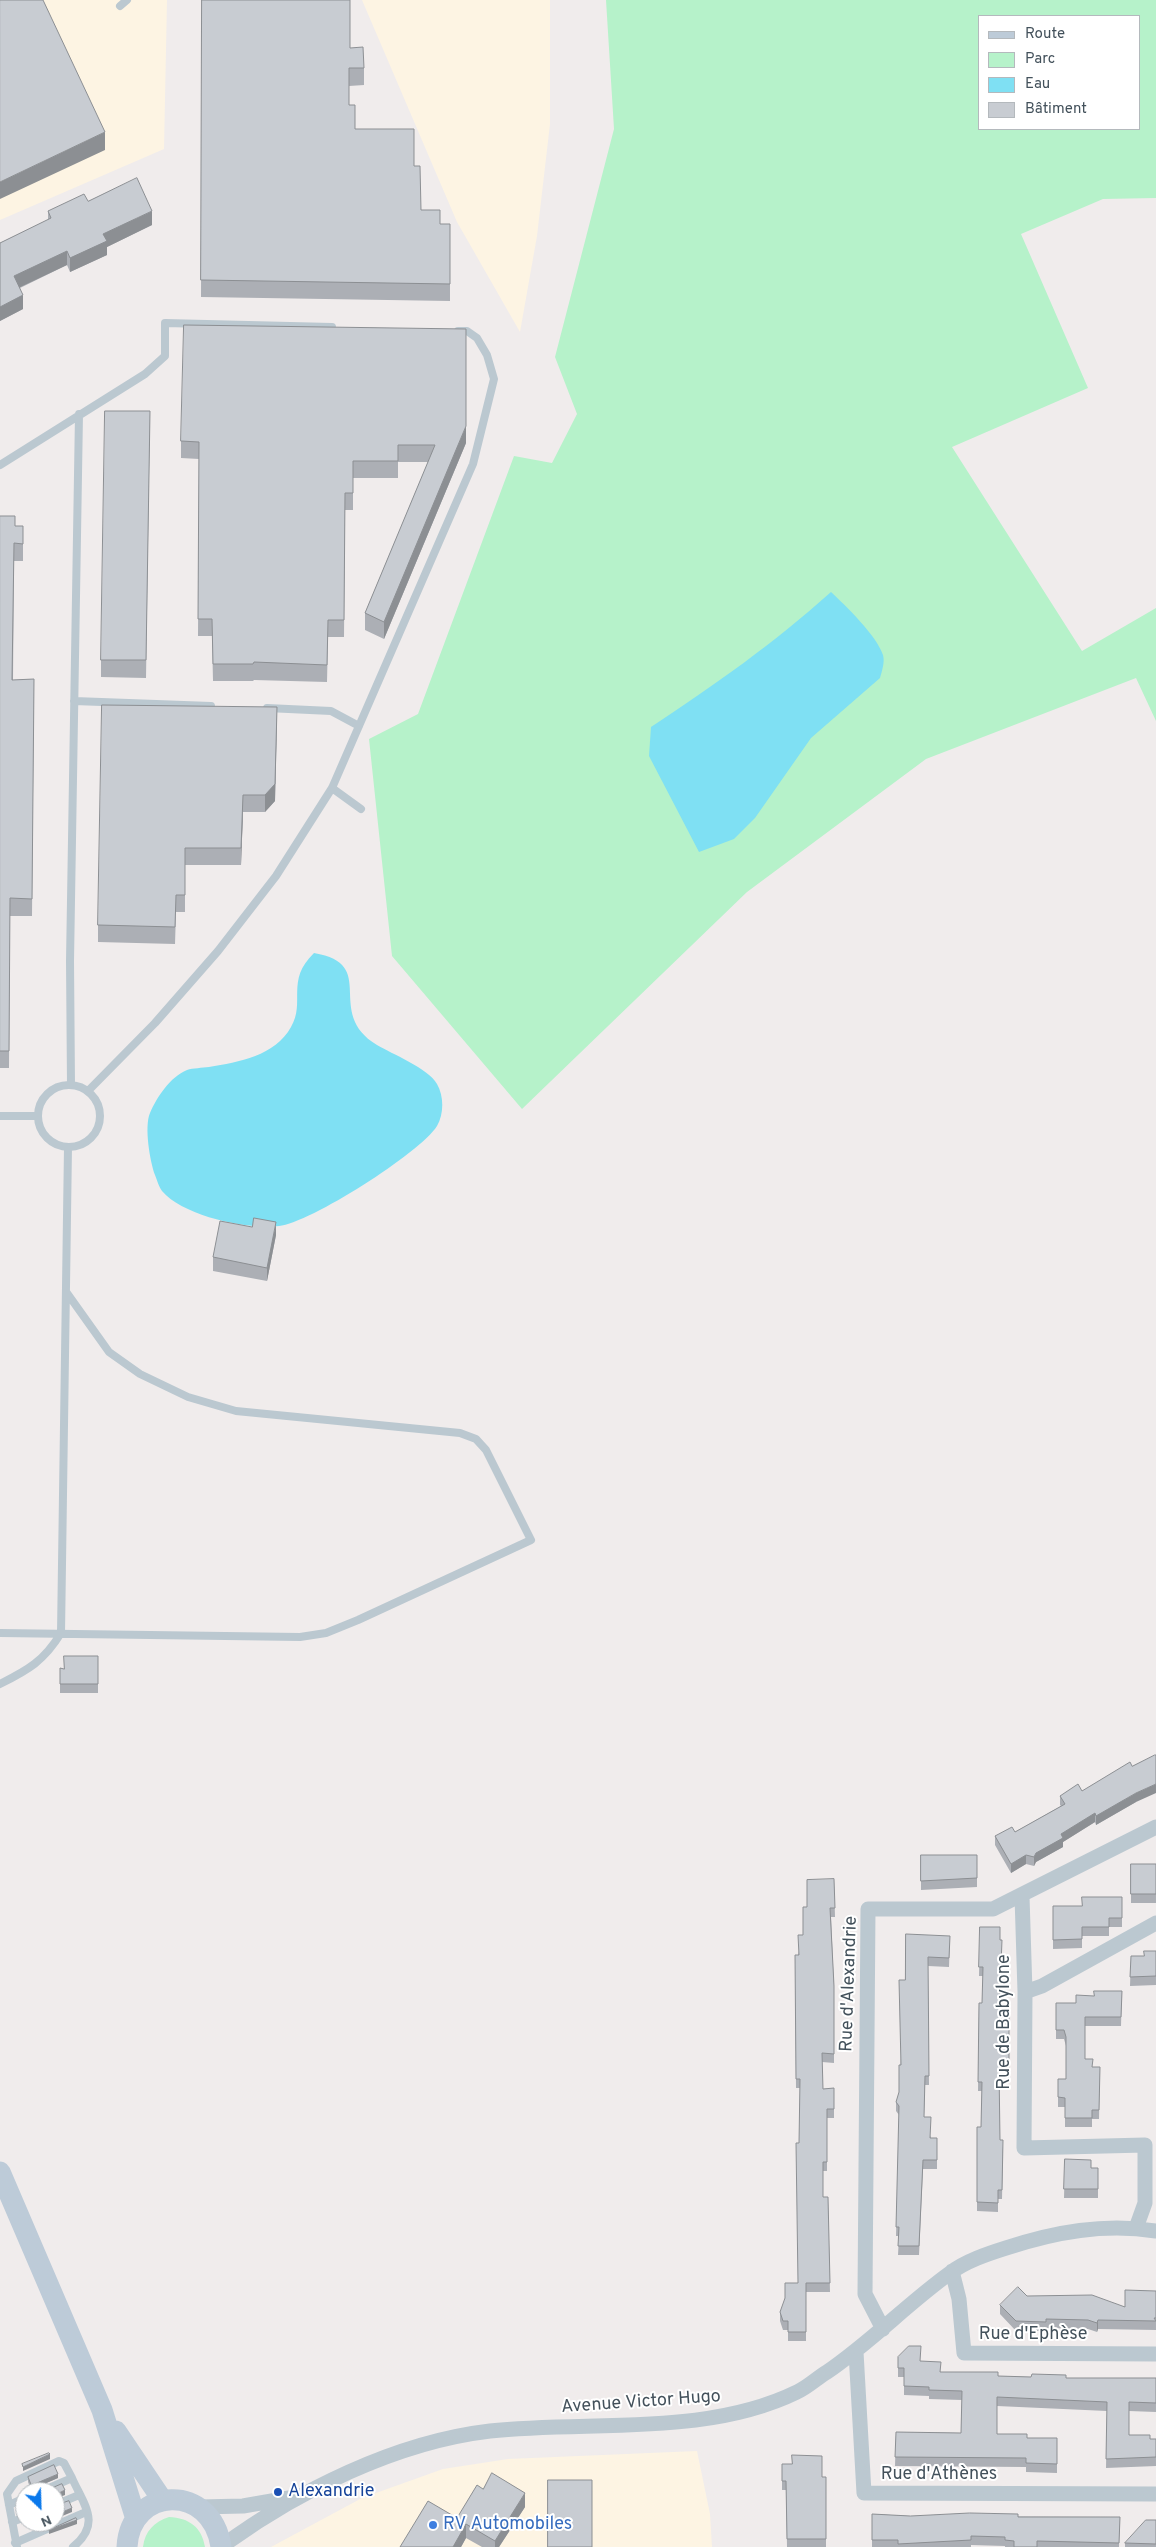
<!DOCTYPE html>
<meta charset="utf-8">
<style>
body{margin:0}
#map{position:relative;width:1156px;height:2547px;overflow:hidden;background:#f0ecec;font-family:Overpass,sans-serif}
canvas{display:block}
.legend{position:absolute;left:978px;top:15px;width:162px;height:115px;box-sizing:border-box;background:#fff;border:1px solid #b4b9bd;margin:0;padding:6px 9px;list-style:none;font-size:15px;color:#43515b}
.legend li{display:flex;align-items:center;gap:10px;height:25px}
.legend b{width:25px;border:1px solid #b4b9bd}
.north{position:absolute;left:15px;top:2482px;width:50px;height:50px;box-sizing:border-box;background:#fff;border:1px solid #b4b9bd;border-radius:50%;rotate:156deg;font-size:14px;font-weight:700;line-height:20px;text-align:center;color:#43515b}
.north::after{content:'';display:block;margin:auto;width:18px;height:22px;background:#0a78eb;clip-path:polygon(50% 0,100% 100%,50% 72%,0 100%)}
</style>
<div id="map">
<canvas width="1156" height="2547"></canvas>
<ul class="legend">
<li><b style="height:6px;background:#bdcbd8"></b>Route</li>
<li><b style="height:14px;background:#b6f2ca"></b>Parc</li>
<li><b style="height:14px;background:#7fe0f3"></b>Eau</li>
<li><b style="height:14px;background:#c8ccd2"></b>Bâtiment</li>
</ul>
<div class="north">N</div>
</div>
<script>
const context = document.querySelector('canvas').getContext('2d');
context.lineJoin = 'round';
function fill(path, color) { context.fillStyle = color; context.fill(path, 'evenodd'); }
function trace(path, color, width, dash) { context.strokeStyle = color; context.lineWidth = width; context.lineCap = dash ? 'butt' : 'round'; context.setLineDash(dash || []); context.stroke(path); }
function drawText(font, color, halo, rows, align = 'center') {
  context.font = font + ' Overpass,sans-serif'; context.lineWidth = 4; context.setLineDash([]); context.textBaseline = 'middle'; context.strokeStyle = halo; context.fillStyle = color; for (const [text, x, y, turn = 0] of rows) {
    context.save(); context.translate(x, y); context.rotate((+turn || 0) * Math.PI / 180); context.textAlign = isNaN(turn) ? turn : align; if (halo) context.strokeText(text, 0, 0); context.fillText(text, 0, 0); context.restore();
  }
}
fill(new Path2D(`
 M0 0H167L164 149 0 220Z
 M362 0H550V124L537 236 520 332 457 222Z
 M697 2451 710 2514 712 2547H271L362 2498 443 2469 508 2459Z`), '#fdf4e3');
fill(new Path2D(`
 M606 0H1156V198L1103 199 1021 234 1088 388 952 447 1082 651 1156 608V721L1136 678 926 759 747 892 522 1109 392 956 369 739 418 714 514 456 552 463 577 414 555 357 614 129ZM980 16H1140V129H980Z
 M169 2517C189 2518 202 2527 205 2547H143C145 2531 154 2522 169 2517Z`), '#b6f2ca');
fill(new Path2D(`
 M831 592C846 606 877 636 883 655 885 662 882 671 880 678L811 738 755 818 734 839 699 852 649 756 651 727C716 684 773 644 831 592Z
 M314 953C380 964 323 1012 377 1045 392 1054 428 1068 437 1084 444 1096 444 1114 437 1126 420 1153 310 1223 279 1226 248 1230 183 1216 162 1191 159 1187 157 1180 155 1175 150 1161 144 1127 150 1113 157 1097 170 1077 187 1070 193 1068 202 1068 209 1067 239 1062 275 1056 291 1027 306 1002 285 981 314 953Z`), '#7fe0f3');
trace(new Path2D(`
 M120 6 127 0
 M0 465 145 374 165 356V323L332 327
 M74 701 211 706
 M267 708 331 711 359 726
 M332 788 361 809
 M38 1116a31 31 0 1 1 62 0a31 31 0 1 1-62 0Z
 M71 1085 70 961 79 414
 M88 1091 155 1023 218 951 276 876 332 788 473 464 494 379 487 355 477 338 467 331H458
 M0 1116H37
 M0 1633 300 1637 326 1633 358 1620 531 1540 486 1450 476 1439 460 1433 236 1411 188 1397 140 1374 109 1352 67 1293
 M0 1684C28 1670 44 1661 61 1633L68 1147
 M40 2492 72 2478C84 2505 102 2524 73 2547
 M9 2505 25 2498
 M55 2505 79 2495
 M12 2522 25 2517
 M15 2543 86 2512
 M17 2547 7 2494 16 2481 59 2461 64 2463 72 2478`), '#bbc8d0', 8);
trace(new Path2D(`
 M1022 1896 1025 1992 1024 2148 1145 2145V2203L1136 2228
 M1025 1992 1042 1986 1156 1923
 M952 2271 959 2299 964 2353 1156 2354
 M883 2329 865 2294 868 1909H993L1156 1827
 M856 2352 864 2493 1156 2494
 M200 2507 243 2506 289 2498
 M221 2547C297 2491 396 2442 490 2431 590 2420 705 2437 797 2392 808 2387 817 2378 827 2372 871 2342 907 2304 950 2273 966 2261 987 2254 1006 2248 1055 2232 1104 2223 1156 2231`), '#bbc8d0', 15);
trace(new Path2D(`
 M0 2172 102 2410 136 2519
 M116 2431 163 2501
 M127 2547C130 2486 212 2482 221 2547`), '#bdcbd8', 21);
fill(new Path2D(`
 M202 0 350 48 364 68V85L349 86V105L355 129 414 166 421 210 440 224H450V301L201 297Z
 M88 201 152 225 107 247V255L70 272 67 265 20 288 23 309 0 321V243L48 220V211Z
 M150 411 146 678 101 677V660Z
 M181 441 466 443 384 639 365 630V613L428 462H398V478H353V510H345L344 637H328L327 682 254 680 253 681H213L212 636H198L199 459 181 458Z
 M0 516 15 526H23V561H14L13 680 34 679 32 916H10L9 1068H0Z
 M277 724 275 801 265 812H243L241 865H185V912H176L175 944 98 942V925Z
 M252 1227 276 1235 267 1281 213 1271V1257Z
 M98 1656V1693H60V1668L64 1669Z
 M1082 1791 1136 1802 1096 1825 1095 1822 1063 1842V1847L1036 1862 1034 1866 1026 1864 1011 1873 995 1845V1836L1015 1832 1061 1806 1060 1805V1796Z
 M921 1855H977V1887L921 1890Z
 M1131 1864H1156V1903H1131Z
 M834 1879 835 1917H831L834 1986V2063L822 2062 823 2089 834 2088V2118H827V2171H823V2197H828L830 2292H806V2341H788V2330H783L780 2321V2312L798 2283 800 2088H796L795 1955H798L803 1935 807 1907Z
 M1122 1897V1927H1109V1936H1082V1948L1053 1949V1906H1082Z
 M980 1927 1000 2016H1009V2078H999L1000 2140 1003 2149 1002 2199H998V2212L977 2211V2127H981L982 2091H978L979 2003H982L983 1976H979Z
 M950 1936 949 1967 928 1966 929 2085H925L924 2117 931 2138H937V2169H923L919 2255H898L899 2236H896L899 2115 896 2111V2102L899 2093 905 1980Z
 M1156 1951V1985L1130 1986 1131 1956H1144Z
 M1122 1991 1121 2026H1085V2059L1092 2067H1100L1099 2119H1092V2127H1065V2107H1058V2079H1066V2046L1064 2039H1056V2003H1076L1094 1996Z
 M1065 2159 1091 2168H1098V2198H1064Z
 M1156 2291V2330L1098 2329 1097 2332 1088 2329 1046 2328V2331H1016L1000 2314V2305L1027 2296 1125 2307Z
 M898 2357 921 2361 941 2372 998 2376 1066 2378H1156V2412L1129 2411V2435L1150 2439H1156V2466L1106 2468 1107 2411 997 2406V2434L1027 2438H1057V2473L1026 2472V2467L895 2466 896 2432 961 2433 962 2400 929 2399V2396L904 2395V2377H898Z
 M782 2464 822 2477H826V2547H787L786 2490H782Z
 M28 2477 58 2478 37 2487 36 2490 40 2492H32L28 2482Z
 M483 2489 525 2507 499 2547H482L466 2538 461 2547H400L457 2518Z
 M872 2514 910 2516 1120 2517 1119 2547H1005V2546L971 2545V2547H872Z
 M1156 2520V2547H1125V2543Z`), '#acafb5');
fill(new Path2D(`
 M105 132V150L0 199V182Z
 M152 211V225L107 247V255L70 272V258L103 234Z
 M67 251V265L14 290V276Z
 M23 295V309L0 321V307Z
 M466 329V443L384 639V622L466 426Z
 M277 707 275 801 265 812V795Z
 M243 795V812L241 865V848Z
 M276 1222V1235L267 1281V1268Z
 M1156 1784V1793L1136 1802 1096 1825V1816L1136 1793Z
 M1095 1813V1822L1063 1842V1847L1036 1862 1034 1866V1857L1036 1853 1061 1834Z
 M1026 1855V1864L1011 1873V1864Z
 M1098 2320V2329L1097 2332V2323Z
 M50 2454V2459L23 2471V2467Z
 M58 2474V2478L37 2487 35 2492V2489L37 2483Z
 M65 2490V2495L55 2499V2495Z
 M525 2493V2507L499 2547H495V2541Z
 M72 2508V2512L55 2519V2515Z
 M77 2520V2524L49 2534V2530Z
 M466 2524V2538L461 2547H453Z`), '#8c8f93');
const building = new Path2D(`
 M0 0H43L105 132 0 182Z
 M202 0H350V48L363 47 364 68H349V105H355V129H414V166H420L421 210H440V224H450V284L201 280Z
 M137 178 152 211 103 234 107 241 70 258 67 251 14 276 23 295 0 307V243L51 218 48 211 84 194 88 201Z
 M184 325 466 329V426L384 622 365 613 435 445H398V461H353V493H345L344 620H328L327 665 254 662 253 664H213L212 619H198L199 442 181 441Z
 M105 411H150L146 660H101Z
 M0 516H15V526H23V544L14 543 12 680 34 679 32 899 10 898 9 1051H0Z
 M102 705 277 707 275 784 265 795H243L241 848H185V895H176L175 927 98 925Z
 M254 1218 276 1222 267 1268 213 1257 220 1221 252 1227Z
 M64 1656H98V1684H60V1668L64 1669Z
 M1155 1755H1156V1784L1136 1793 1096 1816 1095 1813 1061 1834 1063 1838 1036 1853 1034 1857 1026 1855 1011 1864 995 1836 1012 1827 1015 1832 1065 1804 1060 1796 1078 1784 1082 1791 1130 1762 1132 1766Z
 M921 1855H977V1878L921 1881Z
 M1131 1864H1156V1894H1131Z
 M834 1879 835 1908H830L834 1986V2054L822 2053 823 2089 834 2088V2109H827V2162H823V2197H828L830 2283H806V2332H788V2321H783L780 2312 785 2298V2283H798L796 2143H799L800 2079H796L795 1955H799L798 1935H803V1907H807V1880Z
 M1082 1897H1122V1918H1109V1927H1082V1939L1053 1940V1906H1082Z
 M980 1927H1000V1940H1002L999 2016H1009V2069H999L1000 2140H1003L1002 2190H998V2203L977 2202V2127H981L982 2082H978L979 2003H982L983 1967H979Z
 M906 1934 950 1936 949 1958 928 1957 929 2076H925L924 2117H931L930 2138H937V2160H923L919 2246H898L899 2227H896L899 2106 896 2102 899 2092V2065H901L899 1980H905Z
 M1144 1951H1156V1976L1130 1977 1131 1956H1144Z
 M1094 1991H1122L1121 2017H1085V2059H1093L1092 2067H1100L1099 2110H1092V2118H1065V2098L1058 2097V2079H1066V2037L1064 2030H1056V2003H1076V1995L1094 1996Z
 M1065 2159 1091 2160V2168H1098V2189H1064Z
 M1018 2287 1027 2296 1092 2295 1125 2307V2290L1156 2291V2318H1154L1156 2321 1098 2320 1097 2323 1088 2320 1046 2319V2322L1016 2321 1000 2305Z
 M909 2346H921L920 2361 941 2362 940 2372H998V2376L1031 2377 1032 2374 1066 2375V2378H1156V2403L1129 2402V2435H1150V2439H1156V2457L1106 2459 1107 2402 997 2397V2434H1027V2438H1057V2464L1026 2463V2458L895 2457 896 2432 961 2433 962 2391 929 2390V2387L904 2386V2368H898V2357Z
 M49 2453 50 2454 23 2467 22 2464Z
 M792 2455 822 2456V2477H826V2539H787L786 2481H782V2464H792Z
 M54 2465 58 2474 37 2483 35 2489 40 2492H34L28 2477Z
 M492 2473 525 2493 495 2541 466 2524 453 2547H400L428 2501 457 2518 477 2485 483 2489Z
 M548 2480H592V2547H548Z
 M62 2484 65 2490 55 2495V2492H43Z
 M69 2501 72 2508 55 2515V2506Z
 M970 2513 1018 2514V2517H1120L1119 2543 1037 2541V2547H1014V2541L1005 2540V2537L971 2536V2540L898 2544V2540H872V2514L910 2516Z
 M76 2518 77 2520 49 2530Z
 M1146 2520H1156V2544L1125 2543Z`);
fill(building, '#c8ccd2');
trace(building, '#8c8f93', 1);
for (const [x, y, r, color] of [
 [278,2492,5,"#1a4fb4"],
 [433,2525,5,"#3f7fe0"]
]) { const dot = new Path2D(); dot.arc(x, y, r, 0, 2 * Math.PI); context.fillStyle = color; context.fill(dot); trace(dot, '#fff', 2); }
drawText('18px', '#43515b', '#fff', [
 ["Rue d'Alexandrie",850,1984,-88],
 ["Rue de Babylone",1005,2022,-90],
 ["Rue d'Ephèse",1033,2335],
 ["Avenue Victor Hugo",641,2403,-4],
 ["Rue d'Athènes",939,2475]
]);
drawText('18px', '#164399', '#fff', [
 ["Alexandrie",288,2492]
], 'left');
drawText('18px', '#366cbe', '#fff', [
 ["RV Automobiles",443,2525]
], 'left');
</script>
